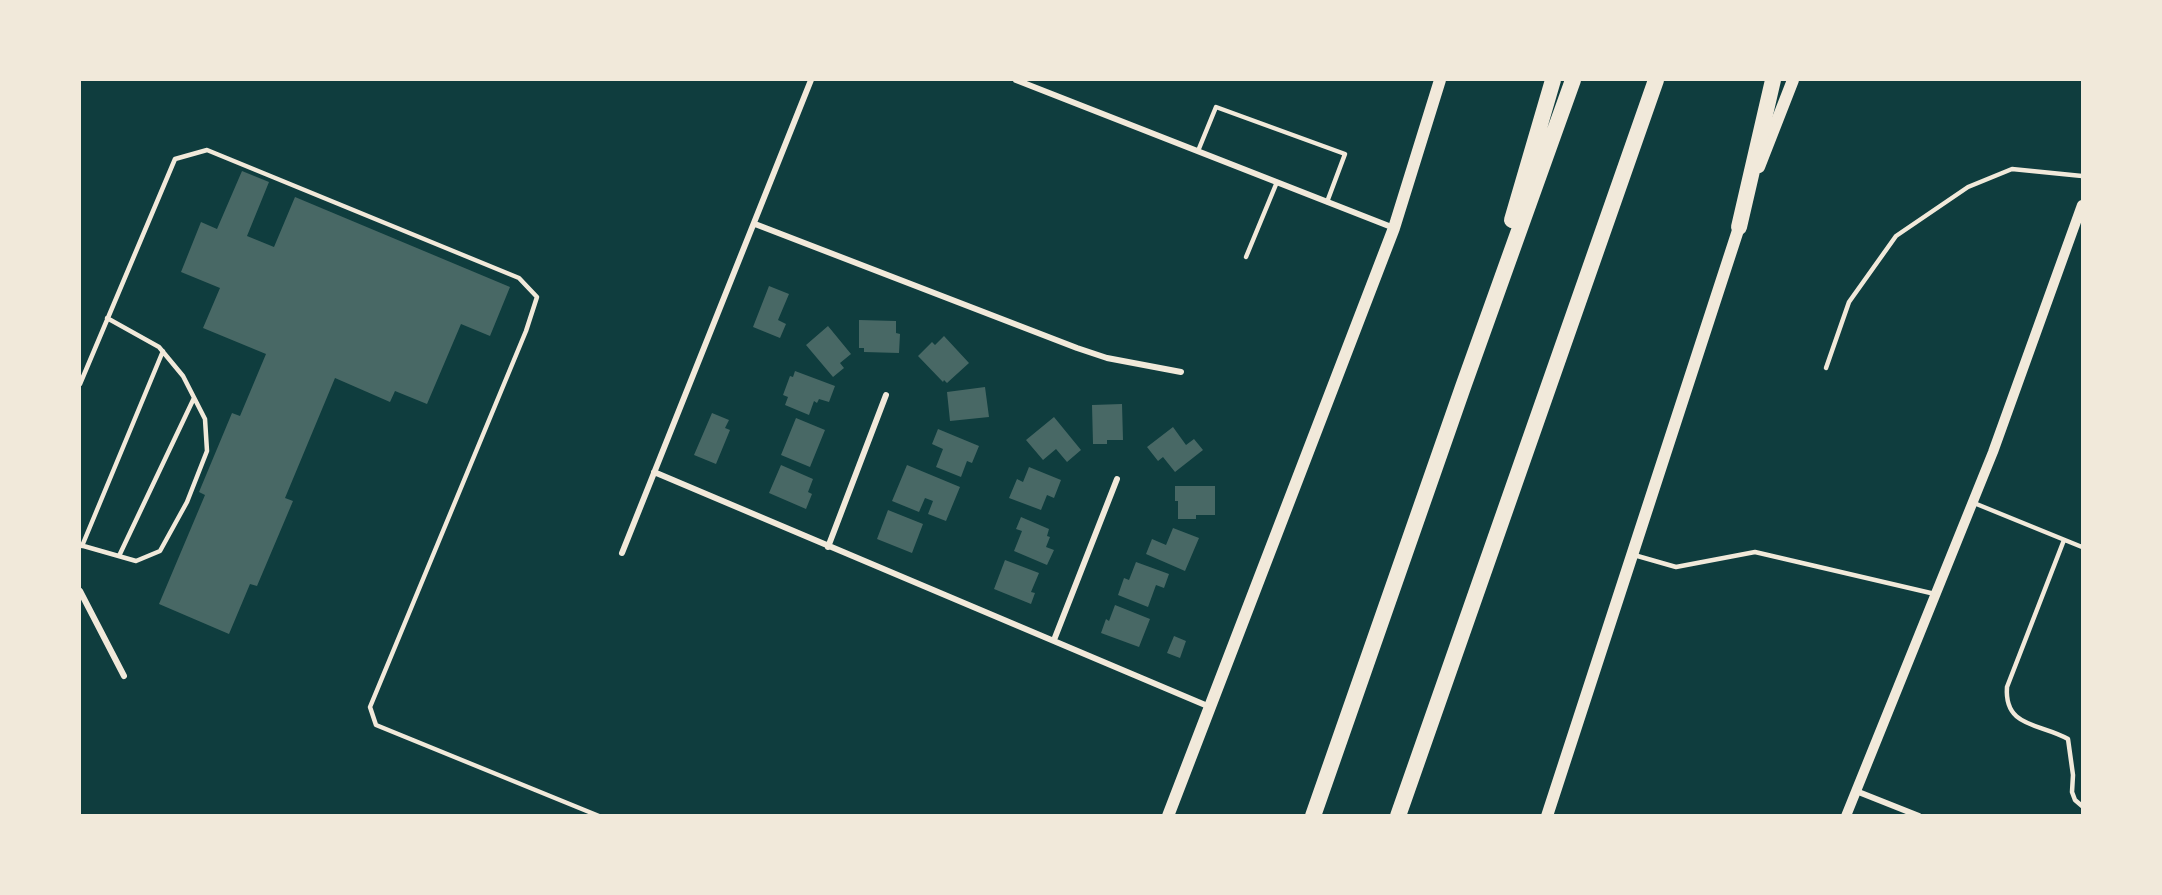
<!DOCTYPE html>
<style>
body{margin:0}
#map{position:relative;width:2162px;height:895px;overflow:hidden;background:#0f3d3e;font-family:Karla,sans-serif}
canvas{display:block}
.frame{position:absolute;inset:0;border:81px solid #f1e9da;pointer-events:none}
</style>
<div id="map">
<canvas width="2162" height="895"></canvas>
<div class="frame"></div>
</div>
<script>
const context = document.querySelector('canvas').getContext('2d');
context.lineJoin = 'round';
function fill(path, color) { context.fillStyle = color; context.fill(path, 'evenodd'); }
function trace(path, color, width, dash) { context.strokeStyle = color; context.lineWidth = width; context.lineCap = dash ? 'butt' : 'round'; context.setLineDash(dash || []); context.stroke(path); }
fill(new Path2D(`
 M242 171 269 182 247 236 274 247 295 197 510 287 490 336 461 324 427 404 395 391 390 402 335 378 285 498 293 501 257 586 250 584 229 634 159 604 205 495 199 492 232 413 240 416 266 354 203 328 220 288 181 272 201 222 217 229Z
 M769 286 789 294 778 320 786 324 780 338 753 327Z
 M859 320 896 321V333L900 334 899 353 864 352V348H859Z
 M828 326 851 354 840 363 844 368 833 377 806 345Z
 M944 336 969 363 947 383 944 380 943 382 918 356 932 342 935 345Z
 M795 371 835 386 829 402 819 399 817 403 814 401 809 415 785 405 788 397 783 395 790 376 793 377Z
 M985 387 989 417 950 421 947 392Z
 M1122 404 1123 440H1107V444H1093L1092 405Z
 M712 413 729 420 725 428 730 430 716 464 694 455Z
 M1054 417 1081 450 1067 462 1056 449 1043 460 1026 440Z
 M796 418 825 430 810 467 781 455Z
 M1173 427 1186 445 1194 439 1203 450 1175 472 1163 457 1158 461 1147 447Z
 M938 429 979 446 972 463 967 461 961 477 936 467 943 449 932 444Z
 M781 465 813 479 808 492 812 494 806 509 769 493Z
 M907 465 960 487 946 521 928 514 933 501 925 498 919 512 892 501Z
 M1029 467 1061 480 1054 498 1047 495 1041 510 1009 498 1017 479 1023 482Z
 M1175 486H1215V515H1196V519H1178V501H1175Z
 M888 510 923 524 912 553 877 539Z
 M1021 517 1049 529 1047 536 1050 537 1046 547 1054 550 1047 565 1014 551 1022 531 1016 529Z
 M1173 528 1199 538 1185 571 1146 554 1152 539 1166 545Z
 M1005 560 1039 573 1031 592 1035 593 1031 604 994 589Z
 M1136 562 1169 574 1164 588 1156 585 1148 607 1118 595 1124 578 1129 580Z
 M1115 605 1150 619 1139 647 1101 633 1106 619 1109 621Z
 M1174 636 1186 641 1180 658 1167 653Z`), '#486865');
trace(new Path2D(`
 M1198 151 1216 107 1345 154 1327 202
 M1246 257 1277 182
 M1826 368 1849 302 1896 236 1968 187 2012 169 2082 176
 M80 384 175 159 207 150 519 278 537 297 526 331 370 707 376 725 599 816
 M1974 503 2082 547
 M2064 540 2007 687C2004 728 2040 723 2068 739L2073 775 2072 792 2075 800 2082 806
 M80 545 136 561 160 551 187 502 207 451 205 419 183 376 159 347 107 318
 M82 546 163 351
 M1634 555 1676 567 1755 552 1935 594
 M119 556 194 398`), '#f1e9da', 4.5);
trace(new Path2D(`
 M1016 80 1394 228
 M755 224 1077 348 1107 358 1181 372
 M654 472 1210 707
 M828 547 886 395
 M622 553 811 80
 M80 591 124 676
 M1054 640 1117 479
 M1856 791 1919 816`), '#f1e9da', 6);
trace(new Path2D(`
 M1846 816 1993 452 2082 205`), '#f1e9da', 10);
trace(new Path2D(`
 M1759 167 1793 80
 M1168 816 1394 228 1440 80
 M1547 816 1741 221`), '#f1e9da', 12);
trace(new Path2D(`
 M1512 220 1553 80
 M1739 227 1773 80
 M1313 816 1463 387 1573 80
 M1398 816 1656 80`), '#f1e9da', 16);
</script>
